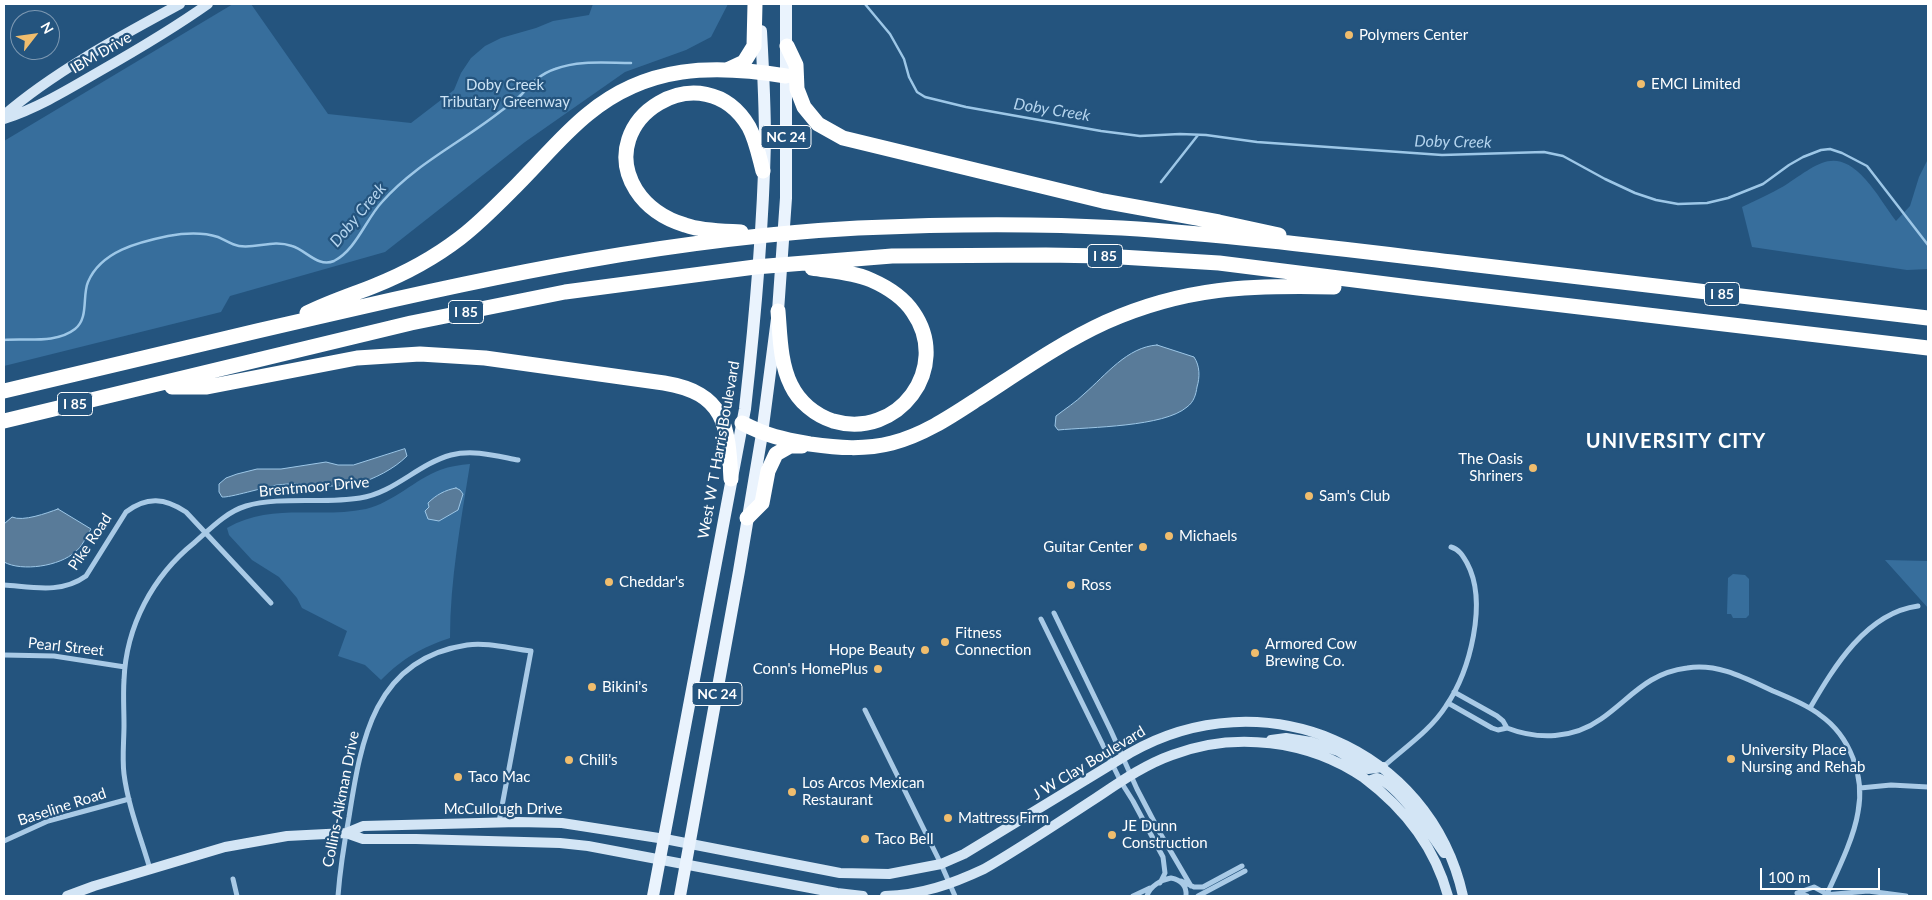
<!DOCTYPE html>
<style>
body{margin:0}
#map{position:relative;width:1932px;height:900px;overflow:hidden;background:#24547e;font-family:Lato,sans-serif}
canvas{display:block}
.frame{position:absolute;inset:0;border:5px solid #fff;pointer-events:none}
.north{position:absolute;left:10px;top:10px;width:50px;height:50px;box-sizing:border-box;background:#24547e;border:1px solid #7c98b2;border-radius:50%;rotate:60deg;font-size:14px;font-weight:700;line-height:20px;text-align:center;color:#fff}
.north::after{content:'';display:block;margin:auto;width:18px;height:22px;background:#f0bd6d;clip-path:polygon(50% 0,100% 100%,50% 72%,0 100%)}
.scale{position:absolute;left:1760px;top:868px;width:120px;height:22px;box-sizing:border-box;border:2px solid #fff;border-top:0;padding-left:6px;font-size:15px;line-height:18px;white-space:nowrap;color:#fff;-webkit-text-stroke:4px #24547e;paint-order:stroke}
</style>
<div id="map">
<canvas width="1932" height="900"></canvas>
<div class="frame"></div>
<div class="north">N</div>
<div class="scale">100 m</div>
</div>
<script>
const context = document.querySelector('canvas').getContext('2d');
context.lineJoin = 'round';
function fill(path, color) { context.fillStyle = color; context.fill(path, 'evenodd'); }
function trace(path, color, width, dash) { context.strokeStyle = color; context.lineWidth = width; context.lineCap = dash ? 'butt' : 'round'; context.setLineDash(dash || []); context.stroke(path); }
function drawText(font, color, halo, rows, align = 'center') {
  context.font = font + ' Lato,sans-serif'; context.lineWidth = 4.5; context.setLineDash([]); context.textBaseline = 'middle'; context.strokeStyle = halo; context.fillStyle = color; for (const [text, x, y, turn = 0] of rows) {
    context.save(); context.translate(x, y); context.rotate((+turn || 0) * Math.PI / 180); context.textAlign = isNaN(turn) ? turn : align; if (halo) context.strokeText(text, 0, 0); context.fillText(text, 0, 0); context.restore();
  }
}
fill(new Path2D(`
 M233 4H251L328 114 411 123 454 90 461 73 471 58 485 46 501 38 536 28 553 21 589 15 593 4H728L711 37 686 50 625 72 525 142 385 252 230 296 221 312 4 366V141Z
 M1928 159V269L1907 270 1752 247 1742 207C1756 200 1770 194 1784 186 1816 166 1834 144 1866 180 1877 192 1886 208 1896 221L1910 206 1919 177Z
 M470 464C461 521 450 580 450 638 422 647 402 659 381 680L365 665 338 656 347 631 302 608 297 598 279 577 252 560 229 535 227 528C272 502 318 519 366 509 394 502 414 480 440 470 450 466 460 465 470 464Z
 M1885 560 1928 561V608Z
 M1733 574 1745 575 1749 579V615L1746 618H1733L1731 614H1727L1728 578Z`), '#376e9c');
const water = new Path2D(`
 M1157 345 1194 357C1200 366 1200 377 1197 387 1196 394 1194 402 1187 407 1164 427 1090 427 1058 430L1055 426 1056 416C1065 409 1076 402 1084 394 1106 375 1127 347 1157 345Z
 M405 449 407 456C394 469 374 479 357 484 332 490 303 481 277 485 265 487 229 498 222 497L219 492V484L226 478 237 474 257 469H281L326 462 338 465H353Z
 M456 488 460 490 463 494 458 510 439 521 428 519 425 511 429 507 428 503C436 495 445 490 456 488Z
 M58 509 91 529C86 537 82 547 75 552 60 566 22 572 4 562V524L12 517C23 522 47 513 58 509Z`);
fill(water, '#597b99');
trace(water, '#9dc7e7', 1);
trace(new Path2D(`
 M865 4 890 34 904 59 909 77 917 92 925 97 966 107 1101 131 1140 136 1180 134 1206 135 1257 142 1442 155 1544 152 1563 156 1605 179 1635 193 1656 200 1678 204 1707 203 1728 198 1763 184 1789 165 1803 157 1821 150 1830 149 1842 153 1867 166 1928 245
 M1161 182 1198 135
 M4 340C26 338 56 344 75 329 89 318 82 296 88 282 101 251 139 242 168 236 185 233 202 232 218 237 225 240 232 245 239 246 257 249 272 239 292 246 306 250 318 268 334 261 356 250 366 219 382 202 415 164 462 142 501 111 508 106 516 100 522 94 532 83 540 74 555 69 579 60 606 63 631 63`), '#9dc7e7', 2.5);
trace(new Path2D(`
 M4 585C33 587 61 594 86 576L126 512C147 496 165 498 186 512L271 603
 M1054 613 1111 731 1137 789 1160 833 1191 886
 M1041 619 1121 782 1133 801 1163 857 1165 873 1160 883
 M4 655 54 656 125 667
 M1448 703 1492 728 1498 730 1507 728 1503 721 1497 716 1454 692
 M1810 708C1834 667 1866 613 1918 606
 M865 710 941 864 955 896
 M1507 728C1538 740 1573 739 1601 719 1631 698 1647 673 1687 668 1718 663 1745 678 1773 691 1789 698 1806 704 1820 715 1850 736 1865 776 1858 812 1854 838 1837 872 1826 896
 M1383 767C1404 748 1430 731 1446 706 1470 671 1488 602 1467 563 1463 556 1459 549 1451 547
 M1860 788 1891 785 1928 787
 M4 841 48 821 129 799
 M150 869C141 838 128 806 124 774 122 758 124 741 124 725 124 710 123 695 124 680 126 626 153 576 194 543 210 529 226 512 246 506 279 496 325 504 360 498 394 493 418 464 451 455 473 449 497 456 518 460
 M233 879 237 896
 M1181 881 1194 887H1203L1242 866
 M1825 895 1868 891 1906 896
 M338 896C340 870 344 844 349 817 361 740 374 659 467 645 488 642 511 649 531 651L499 822
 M1133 896 1150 888
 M1147 896C1150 886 1161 880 1171 878 1181 880 1187 886 1186 896
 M1198 896 1245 871
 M1807 896 1797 893 1814 887 1827 894`), '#a9cae6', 5);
trace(new Path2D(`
 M4 115C55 71 121 36 180 4
 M4 119C38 108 69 89 100 71 137 50 174 28 208 4
 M1271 740 1286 738 1311 742 1338 751 1368 769 1383 767
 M1368 781 1377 778C1397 784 1432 835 1444 853
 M346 833 363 826 518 822 562 823 665 839 840 873 889 874 941 864 964 854 1130 753C1262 677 1430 746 1463 896
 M67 896 94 886 225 847 287 836 346 833 363 839H416L560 843 588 846 837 893 863 896
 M885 896C921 895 952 884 984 869 1022 847 1059 822 1096 798 1120 782 1144 765 1172 755 1234 731 1309 740 1364 778 1404 808 1435 848 1448 896`), '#d3e5f5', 10);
trace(new Path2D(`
 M653 896 745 409C755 320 763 230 765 141 765 104 763 67 761 31
 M680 896 739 571 762 434 778 311 786 198V4`), '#eaf3fd', 12);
trace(new Path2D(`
 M787 46 796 65 797 89 804 107 818 124 843 138 1103 201 1219 222 1279 235
 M729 69 744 62 754 46 755 4
 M741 232C723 231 702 231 685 225 665 219 647 207 636 190 592 119 704 50 749 127 756 140 759 156 763 171
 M778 311C780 335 780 363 791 385 799 402 815 415 833 421 898 440 952 368 913 312 903 297 887 287 871 280 853 272 831 271 812 268
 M307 313C329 302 351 295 374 286 404 274 434 258 460 238 481 222 500 202 518 184 541 161 563 134 588 114 647 65 713 64 786 76
 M172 387H207L357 358 420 354 485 358 664 383C725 393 728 425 731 479
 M4 391C108 366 213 341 318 317 496 275 675 238 858 228 945 224 1034 223 1122 228 1232 235 1342 249 1452 262 1611 281 1770 300 1928 318
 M4 421 411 323 565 292 755 267 892 256 1046 255 1104 256 1219 263 1418 288 1928 348
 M742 423C767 436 782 439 810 444 838 448 865 450 892 443 923 435 950 417 976 400 1018 373 1060 343 1106 322 1185 287 1249 285 1334 287
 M747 518 762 503 768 471 776 454 790 446H802`), '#fff', 15);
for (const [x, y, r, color] of [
 [1349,35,5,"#f0bd6d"],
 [1641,84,5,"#f0bd6d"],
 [1533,468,5,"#f0bd6d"],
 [1309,496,5,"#f0bd6d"],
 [1169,536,5,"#f0bd6d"],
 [1143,547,5,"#f0bd6d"],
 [609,582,5,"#f0bd6d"],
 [1071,585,5,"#f0bd6d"],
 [945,642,5,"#f0bd6d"],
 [925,650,5,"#f0bd6d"],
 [1255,653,5,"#f0bd6d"],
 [878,669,5,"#f0bd6d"],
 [592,687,5,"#f0bd6d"],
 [1731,759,5,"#f0bd6d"],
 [569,760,5,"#f0bd6d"],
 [458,777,5,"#f0bd6d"],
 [792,792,5,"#f0bd6d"],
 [948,818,5,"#f0bd6d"],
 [1112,835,5,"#f0bd6d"],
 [865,839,5,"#f0bd6d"]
]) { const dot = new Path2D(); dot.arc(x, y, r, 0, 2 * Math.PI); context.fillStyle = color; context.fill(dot); trace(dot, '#24547e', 2); }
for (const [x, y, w] of [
 [786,137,50],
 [1105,256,35],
 [1722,294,35],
 [466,312,35],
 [75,404,35],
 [717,694,50]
]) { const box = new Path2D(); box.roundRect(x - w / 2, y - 11.5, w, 23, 4); context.fillStyle = '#24547e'; context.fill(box); trace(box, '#fff', 1); }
drawText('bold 14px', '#fff', null, [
 ["NC 24",786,137],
 ["I 85",1105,256],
 ["I 85",1722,294],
 ["I 85",466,312],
 ["I 85",75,404],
 ["NC 24",717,694]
]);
drawText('15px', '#fff', '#24547e', [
 ["Polymers Center",1359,35],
 ["EMCI Limited",1651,84],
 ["The Oasis",1523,459,"right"],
 ["Shriners",1523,476,"right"],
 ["Sam's Club",1319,496],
 ["Michaels",1179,536],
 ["Guitar Center",1133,547,"right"],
 ["Cheddar's",619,582],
 ["Ross",1081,585],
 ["Fitness",955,633],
 ["Connection",955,650],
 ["Armored Cow",1265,644],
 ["Brewing Co.",1265,661],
 ["Hope Beauty",915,650,"right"],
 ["Conn's HomePlus",868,669,"right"],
 ["Bikini's",602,687],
 ["University Place",1741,750],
 ["Nursing and Rehab",1741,767],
 ["Chili's",579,760],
 ["Taco Mac",468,777],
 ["Los Arcos Mexican",802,783],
 ["Restaurant",802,800],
 ["Mattress Firm",958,818],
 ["JE Dunn",1122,826],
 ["Construction",1122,843],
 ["Taco Bell",875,839]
], 'left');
drawText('15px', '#fff', '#24547e', [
 ["IBM Drive",101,53,-30],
 ["West W T Harris Boulevard",719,450,-80],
 ["Brentmoor Drive",314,487,-5],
 ["Pike Road",90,542,-56],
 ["Pearl Street",66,647,6],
 ["J W Clay Boulevard",1089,763,-31],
 ["Collins-Aikman Drive",341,799,-79],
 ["Baseline Road",62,807,-18],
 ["McCullough Drive",503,809]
]);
drawText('15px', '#cce3f5', '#24547e', [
 ["Doby Creek",505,85],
 ["Tributary Greenway",505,102]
]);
drawText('italic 16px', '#b4d4ee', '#24547e', [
 ["Doby Creek",1052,110,9],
 ["Doby Creek",1453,142,1],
 ["Doby Creek",358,215,-50]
]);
context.letterSpacing = '1px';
drawText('bold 20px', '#fff', '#24547e', [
 ["UNIVERSITY CITY",1676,442]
]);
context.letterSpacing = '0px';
</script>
